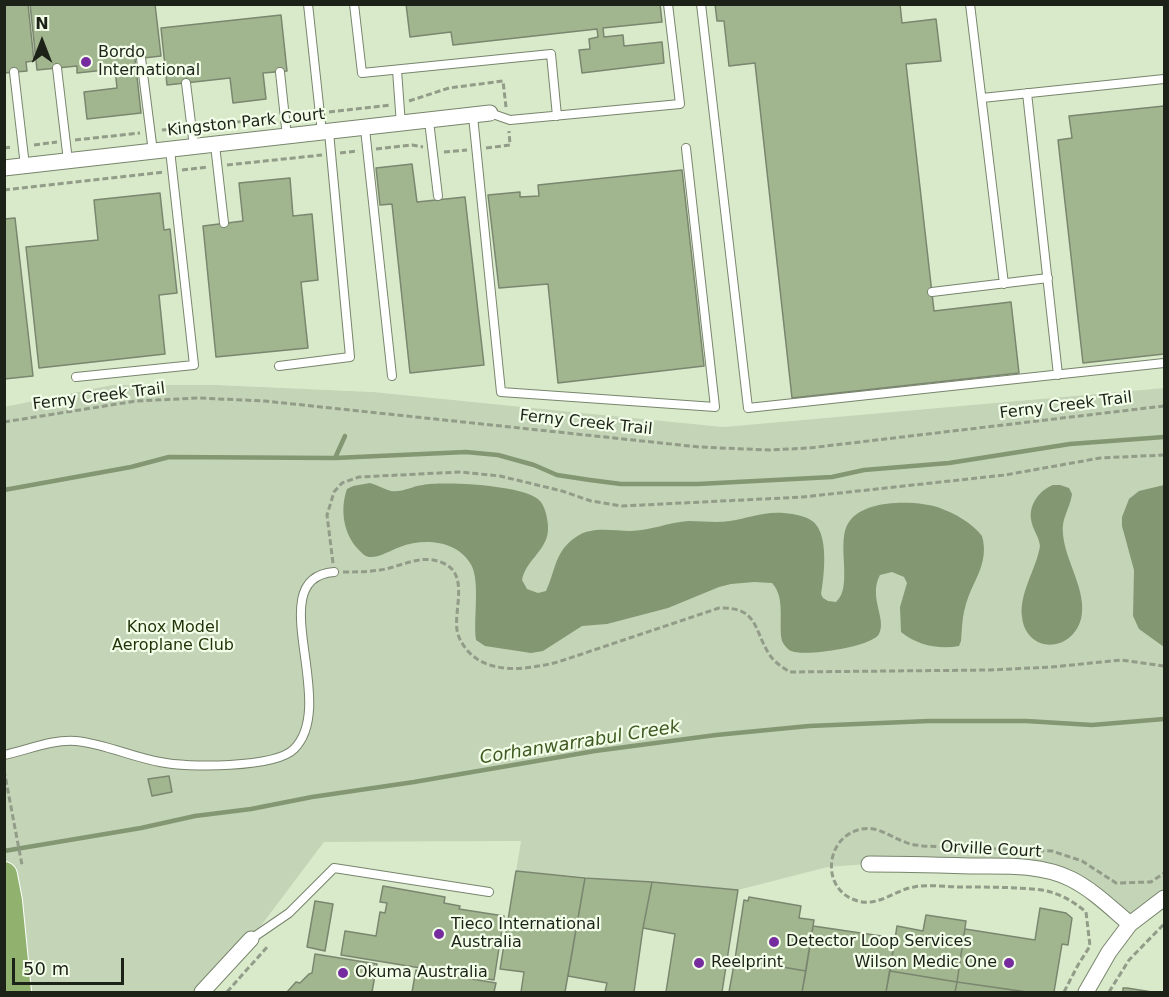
<!DOCTYPE html>
<style>
body{margin:0}
#map{position:relative;width:1169px;height:997px;overflow:hidden;background:#e4f2d8;font-family:"DejaVu Sans",sans-serif}
canvas{display:block}
.frame{position:absolute;inset:0;border:6px solid #1d2219;pointer-events:none}
.north{position:absolute;left:12px;top:12px;width:60px;height:60px;-webkit-text-stroke:4px #f3fee9;paint-order:stroke;rotate:0deg;font-size:16px;font-weight:700;line-height:24px;text-align:center;color:#1d2219}
.north::after{content:'';display:block;margin:auto;width:21px;height:27px;background:#1d2219;clip-path:polygon(50% 0,100% 100%,50% 72%,0 100%)}
.scale{position:absolute;left:12px;top:958px;width:112px;height:27px;box-sizing:border-box;border:3px solid #1d2219;border-top:0;padding-left:8px;font-size:18px;line-height:21px;white-space:nowrap;color:#1d2219;-webkit-text-stroke:4px #f3fee9;paint-order:stroke}
</style>
<div id="map">
<canvas width="1169" height="997"></canvas>
<div class="frame"></div>
<div class="north">N</div>
<div class="scale">50 m</div>
</div>
<script>
const context = document.querySelector('canvas').getContext('2d');
context.lineJoin = 'round';
function fill(path, color) { context.fillStyle = color; context.fill(path, 'evenodd'); }
function trace(path, color, width, dash) { context.strokeStyle = color; context.lineWidth = width; context.lineCap = dash ? 'butt' : 'round'; context.setLineDash(dash || []); context.stroke(path); }
function drawText(font, color, halo, rows, align = 'center') {
  context.font = font + ' "DejaVu Sans",sans-serif'; context.lineWidth = 4.5; context.setLineDash([]); context.textBaseline = 'middle'; context.strokeStyle = halo; context.fillStyle = color; for (const [text, x, y, turn = 0] of rows) {
    context.save(); context.translate(x, y); context.rotate((+turn || 0) * Math.PI / 180); context.textAlign = isNaN(turn) ? turn : align; if (halo) context.strokeText(text, 0, 0); context.fillText(text, 0, 0); context.restore();
  }
}
fill(new Path2D(`
 M4 5H1164V388L723 427 373 392 217 385H112L5 407Z
 M521 841 516 871 738 890 828 867 869 864 1029 868 1164 898V992H202L251 939 324 842Z`), '#d8eac9');
fill(new Path2D(`
 M112 385H217L373 392 723 427 1164 388V898L1130 924 1051 871 869 864 828 867 738 890 516 871 521 841 324 842 251 939 202 992H18L4 875V407Z`), '#c4d4b7');
fill(new Path2D(`
 M370 483C377 485 384 489 391 491 402 493 412 486 423 485 443 481 527 485 540 501 545 506 548 520 548 527 549 550 526 559 522 580L527 589 538 593 546 591C556 570 554 552 576 537 592 526 612 531 630 531 650 531 669 522 689 521 702 521 716 523 730 521 748 518 765 511 784 513 794 514 811 516 817 526 828 542 824 576 821 594L823 598 828 601 836 602C854 587 835 541 849 522 864 499 917 500 940 508 956 514 972 523 982 536 990 565 971 582 965 608 962 618 962 630 961 641L959 646C939 650 917 645 901 632L900 607 907 583 904 577 892 572 880 575C868 597 887 619 879 634 872 647 804 657 791 651 787 649 784 645 782 641 778 623 786 598 772 583L754 582 731 584 719 587 668 608 607 624 582 626 543 651 531 653 485 646 476 640C473 619 481 578 470 563 456 540 423 538 400 547 391 550 379 558 369 557 364 556 362 553 358 549 343 533 340 509 347 489L353 486Z
 M1053 485H1060L1069 488 1072 494C1070 509 1061 518 1063 534 1065 561 1088 592 1081 619 1071 654 1026 653 1022 617 1019 593 1036 570 1040 546 1039 536 1032 529 1031 519 1029 504 1040 490 1053 485Z
 M1164 485V647L1139 629 1133 616 1134 570 1122 526V517L1129 499 1139 491Z`), '#839772');
trace(new Path2D(`
 M335 458 466 452 498 455 534 465 557 475 590 480 621 484H698L832 477 864 470 949 463 1070 444 1164 437
 M4 490 131 467 169 457 335 458 345 436
 M4 851 141 828 195 816 251 809 312 797 414 782 595 751 716 735 809 726 929 721H1026L1092 725 1164 719`), '#839772', 4.5);
const building = new Path2D(`
 M4 4H28L34 61 26 62 27 71 4 73Z
 M30 4H155L161 56 135 59 141 113 87 119 84 92 117 88 115 69 77 73V66L37 70Z
 M406 4H660L662 22 603 28 604 37 623 35 624 46 662 42 664 63 582 73 579 50 590 49 589 39 598 37 597 29 453 45 451 32 410 37Z
 M715 4H900L902 23 936 19 941 61 906 64 934 311 1011 302 1019 373 792 398 755 63 729 66 724 21H717Z
 M281 15 287 71 263 73 266 99 233 103 230 78 167 85 161 28Z
 M1164 106V354L1083 363 1058 140 1072 138 1069 116Z
 M412 164 417 202 465 197 484 365 410 373 392 204 380 205 376 168Z
 M682 170 704 366 558 383 548 284 499 288 488 195 520 192V197L539 196 538 185Z
 M290 178 293 216 312 214 318 280 301 282 308 348 216 357 203 226 243 221 239 183Z
 M160 193 164 230 170 229 177 293 159 295 165 354 39 368 26 247 98 240 94 200Z
 M15 218 33 376 4 379V219Z
 M169 776 172 792 152 796 148 779Z
 M516 871 585 878 565 992H521L524 972 500 969Z
 M585 878 652 882 643 928 634 992H605L607 983 568 976Z
 M652 882 738 890 722 992H666L675 934 643 928Z
 M383 886 445 897 444 903 460 906 459 909 504 916 494 980 341 955 345 931 376 936 380 912 385 913 387 903 380 902Z
 M749 897 801 906 799 918 814 920 806 971 735 959 744 900 748 901Z
 M315 901 333 904 325 951 307 947Z
 M1040 908 1066 913 1072 918 1068 945 1062 944 1054 992H1027L957 982 965 929 1035 940Z
 M926 915 966 921 957 982 890 971 897 926 923 931Z
 M813 926 895 938 886 992H802Z
 M315 954 377 964 372 992H287L296 982 300 983 309 974 312 973Z
 M735 959 806 971 802 992H729Z
 M416 970 496 983 494 992H412Z
 M890 971 957 982 955 992H886Z
 M957 982 1027 992H955Z
 M1123 988H1127L1152 992H1123Z`);
fill(building, '#a1b68f');
trace(building, '#7a866f', 1.5);
const service = new Path2D(`
 M308 4 322 133
 M354 4 362 73 551 54 557 116
 M701 4 748 408 1164 363
 M970 4 1004 284
 M141 58 153 152
 M57 68 68 161
 M397 70 401 125
 M14 72 25 166
 M280 72 287 137
 M186 83 194 147
 M1027 93 1058 375
 M982 98 1164 79
 M490 113 510 120 680 104 668 4
 M473 116 501 392 715 407 686 148
 M429 121 438 196
 M365 129 392 376
 M215 145 224 223
 M932 292 1048 278
 M279 366 350 357 329 132
 M76 377 194 365 170 150
 M4 755C28 750 52 739 76 741 105 744 132 757 160 762 187 768 275 768 294 749 340 703 260 578 334 572
 M251 939 289 913 334 868 489 892`);
const minor = new Path2D(`
 M4 168 490 113
 M869 864C903 864 937 865 971 866 1004 866 1041 864 1071 879 1093 890 1111 908 1130 924
 M202 992 251 939
 M1086 992 1109 952 1130 924 1164 898`);
const trunk = new Path2D(`
 M4 875 9 901 18 992`);
trace(service, '#78856d', 10);
trace(minor, '#78856d', 17);
trace(trunk, '#fff', 28);
trace(new Path2D(`
 M409 101 449 88 503 81 506 107
 M329 112 391 105
 M296 116 310 114
 M200 126 274 118
 M162 130 182 128
 M75 140 140 133
 M34 145 57 142
 M4 148 12 147
 M486 148 510 145 509 131
 M376 149 412 145 423 147
 M444 152 467 150
 M340 153 358 151
 M227 165 322 155
 M182 170 208 167
 M4 190 164 172
 M4 422 136 401 198 398 265 401 699 447 770 450 809 448 1164 406
 M333 563 327 515 331 502 334 492 342 483 359 477 460 472 500 476 562 491 591 501 622 506 803 497 1005 475 1100 458 1164 455
 M343 572C356 572 368 572 380 570 401 567 421 553 443 563 469 574 454 608 457 630 458 637 462 644 467 650 489 676 529 669 558 662L719 608C758 607 753 628 769 654 774 662 782 667 790 672L990 670 1052 667 1121 660 1164 666
 M4 770 22 865
 M227 992 268 946
 M1064 992 1078 965 1090 946 1086 912C1073 901 1059 893 1042 890 1015 887 987 887 960 887 945 887 929 884 914 887 895 890 878 907 858 901 820 891 824 836 862 829 879 826 890 837 905 842 911 845 917 845 923 846L1052 851 1082 861 1116 883 1151 882 1164 873
 M1109 992 1129 960 1164 924`), '#929c89', 3, [6, 3]);
trace(service, '#fff', 8);
trace(minor, '#fff', 15);
trace(trunk, '#90b26e', 26);
for (const [x, y, r, color] of [
 [86,62,6,"#762c9f"],
 [439,934,6,"#762c9f"],
 [774,942,6,"#762c9f"],
 [699,963,6,"#762c9f"],
 [1009,963,6,"#762c9f"],
 [343,973,6,"#762c9f"]
]) { const dot = new Path2D(); dot.arc(x, y, r, 0, 2 * Math.PI); context.fillStyle = color; context.fill(dot); trace(dot, '#f3fee9', 2); }
drawText('16px', '#1d2219', '#f3fee9', [
 ["Bordo",98,53],
 ["International",98,71],
 ["Tieco International",451,925],
 ["Australia",451,943],
 ["Detector Loop Services",786,942],
 ["Reelprint",711,963],
 ["Wilson Medic One",997,963,"right"],
 ["Okuma Australia",355,973]
], 'left');
drawText('16px', '#1d2219', '#f3fee9', [
 ["Kingston Park Court",246,123,-6],
 ["Ferny Creek Trail",99,397,-7],
 ["Ferny Creek Trail",1066,406,-7],
 ["Ferny Creek Trail",586,423,6],
 ["Orville Court",991,850,3]
]);
drawText('16px', '#1e3206', '#f3fee9', [
 ["Knox Model",173,628],
 ["Aeroplane Club",173,646]
]);
drawText('italic 18px', '#3f5a21', '#f3fee9', [
 ["Corhanwarrabul Creek",580,743,-9]
]);
</script>
